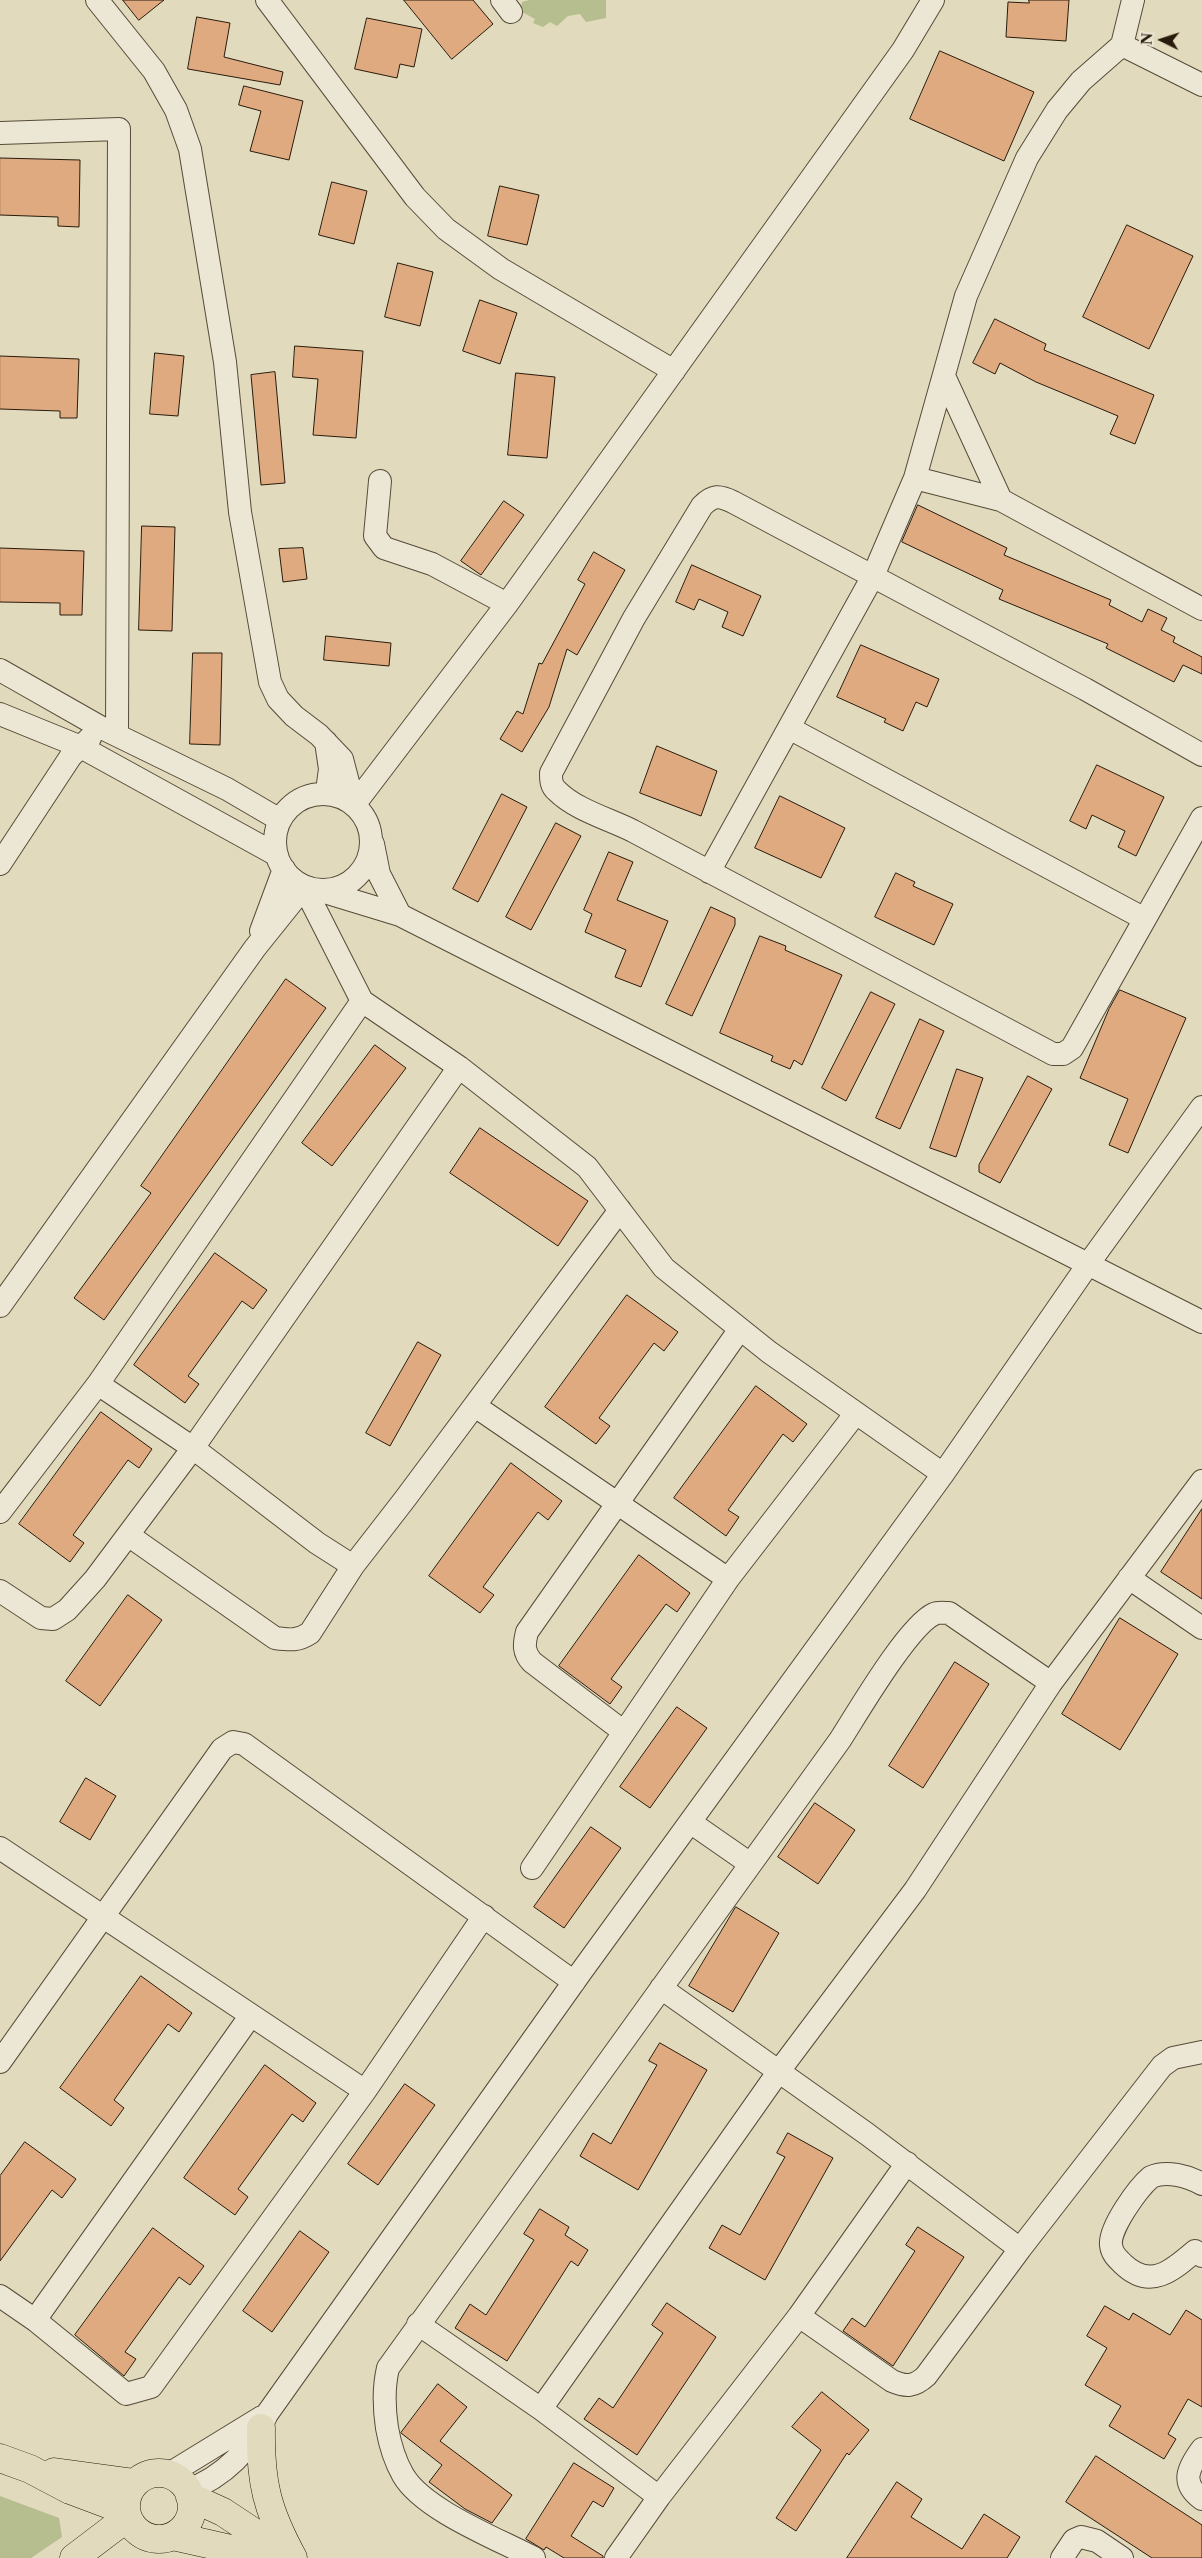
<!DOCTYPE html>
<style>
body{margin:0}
#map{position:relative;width:1202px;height:2558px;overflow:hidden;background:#e2dabd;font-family:"Libre Caslon Text",serif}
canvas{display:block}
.north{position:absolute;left:1137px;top:15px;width:50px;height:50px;-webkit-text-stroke:4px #ece7d4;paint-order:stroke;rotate:274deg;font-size:14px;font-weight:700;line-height:20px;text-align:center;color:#281b0b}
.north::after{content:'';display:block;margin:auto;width:18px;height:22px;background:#281b0b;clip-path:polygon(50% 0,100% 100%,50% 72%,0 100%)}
</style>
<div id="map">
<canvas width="1202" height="2558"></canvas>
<div class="north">N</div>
</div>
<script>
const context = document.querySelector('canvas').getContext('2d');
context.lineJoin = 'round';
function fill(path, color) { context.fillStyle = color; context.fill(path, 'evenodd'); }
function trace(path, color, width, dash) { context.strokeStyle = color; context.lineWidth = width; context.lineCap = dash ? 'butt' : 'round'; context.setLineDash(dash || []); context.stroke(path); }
fill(new Path2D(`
 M529 0H606V18L586 22 580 14 568 16 557 26 550 22 543 27 533 23 535 19 520 11 522 2Z
 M0 2496 59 2518 62 2537 31 2558H0Z`), '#b6be8f');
const building = new Path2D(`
 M123 0H164L139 20Z
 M404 0H473L493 24 452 59Z
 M1029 0H1069L1066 41 1006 37 1008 2 1029 3Z
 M197 17 230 23 224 57 283 72 280 85 188 69Z
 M367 18 422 29 414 67 400 64 397 78 355 69Z
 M940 51 1034 92 1004 161 910 119Z
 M244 86 303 101 289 160 250 151 261 111 239 105Z
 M0 158 80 160 79 227 58 226V217L0 215Z
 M332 182 367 191 354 244 319 235Z
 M500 186 539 195 527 245 488 236Z
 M1127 225 1193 256 1149 349 1083 317Z
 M398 263 433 272 420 326 385 317Z
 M480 300 517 313 500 364 463 351Z
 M995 319 1046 344 1044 350 1154 395 1135 444 1110 434 1118 416 1036 382 1000 363 995 374 973 363Z
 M295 346 363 351 356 438 313 435 318 379 293 377Z
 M155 353 184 356 178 416 150 414Z
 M0 356 79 359 77 418H60V411L0 409Z
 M275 372 285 483 261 485 251 375Z
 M516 373 555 377 547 458 508 455Z
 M504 501 524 515 481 575 461 561Z
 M918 505 1007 548 1004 555 1111 600 1109 605 1142 622 1148 609 1167 618 1161 630 1175 637 1173 642 1202 657V674L1183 665 1174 682 1106 648 1108 644 999 599 1003 590 902 542Z
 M142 526 175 527 172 631 139 630Z
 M0 548 84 551 82 615H60V603L0 602Z
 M303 548 307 579 283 582 279 549Z
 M594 552 625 570 577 655 567 649 549 707 522 752 500 739 517 711 523 714 539 663 542 664 585 584 578 580Z
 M692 565 761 596 743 636 722 627 728 612 699 599 694 610 676 602Z
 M326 636 391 643 389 666 324 660Z
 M861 645 939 679 927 707 916 702 903 731 884 722 886 719 837 697Z
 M193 653H222L220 745 190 744Z
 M657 746 717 771 701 816 640 793Z
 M1097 765 1164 797 1136 856 1118 847 1125 831 1092 815 1086 829 1070 821Z
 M502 794 527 807 478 902 453 889Z
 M780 796 845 828 821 878 755 848Z
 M556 823 581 836 531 930 506 917Z
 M609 852 633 862 617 900 668 921 641 987 615 977 626 950 585 932 592 914 584 910Z
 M896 873 915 882 913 886 953 904 934 945 875 917Z
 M711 907 735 918V925L692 1016 666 1004Z
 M760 936 786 946 785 950 842 975 802 1065 794 1060 790 1069 771 1061 773 1056 720 1033Z
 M286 979 326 1008 104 1320 74 1298 151 1193 141 1186Z
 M1120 990 1186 1018 1128 1153 1109 1145 1128 1099 1080 1078 1109 1009Z
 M871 992 895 1004 846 1101 822 1088Z
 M920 1019 944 1031 900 1129 876 1118Z
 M375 1045 406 1068 332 1166 302 1143Z
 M957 1069 983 1078 956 1157 930 1148Z
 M1028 1076 1052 1089 1000 1183 979 1172V1165Z
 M480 1128 588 1201 558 1246 450 1173Z
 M215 1253 267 1290 253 1309 242 1301 188 1376 199 1384 185 1403 134 1365Z
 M627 1295 678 1332 664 1351 654 1343 599 1418 610 1426 596 1444 545 1407Z
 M418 1342 441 1355 390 1446 366 1433Z
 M756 1386 807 1424 793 1442 783 1434 728 1510 739 1517 726 1536 674 1498Z
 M101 1412 152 1449 139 1468 128 1460 73 1535 84 1543 70 1562 19 1524Z
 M511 1463 562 1501 548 1520 538 1512 483 1587 494 1595 480 1613 429 1576Z
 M1202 1509V1599L1161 1572Z
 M639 1555 690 1593 677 1612 666 1604 611 1679 622 1687 610 1704 559 1666Z
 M128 1595 162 1620 100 1706 66 1681Z
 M1120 1618 1178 1654 1120 1750 1062 1714Z
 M955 1662 989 1684 923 1788 889 1766Z
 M677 1707 707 1728 650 1808 620 1787Z
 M86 1778 116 1796 90 1840 60 1822Z
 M815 1803 855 1830 818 1884 778 1857Z
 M591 1827 621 1848 564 1928 534 1907Z
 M736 1907 779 1933 733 2012 689 1986Z
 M141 1976 192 2013 179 2032 168 2024 114 2100 124 2108 111 2126 60 2088Z
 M660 2043 707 2070 638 2190 580 2156 593 2133 611 2144 657 2065 649 2061Z
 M265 2065 316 2103 303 2122 292 2114 238 2189 248 2197 235 2215 184 2178Z
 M405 2084 435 2105 378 2185 348 2164Z
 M788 2133 833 2158 765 2280 709 2248 722 2225 740 2235 785 2157 777 2153Z
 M25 2142 76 2179 62 2198 52 2190 0 2261V2176Z
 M540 2209 569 2227 565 2235 588 2250 578 2266 571 2261 507 2361 455 2328 470 2304 486 2315 534 2240 524 2234Z
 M918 2227 964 2257 893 2366 843 2331 852 2318 865 2327 915 2251 906 2245Z
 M153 2228 204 2266 190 2285 179 2277 125 2352 136 2359 124 2376 75 2335Z
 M300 2231 329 2252 272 2332 243 2311Z
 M667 2303 716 2337 637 2455 584 2419 599 2398 613 2408 663 2333 652 2325Z
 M1105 2306 1129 2320 1133 2313 1170 2335 1186 2310 1202 2320V2407L1188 2399 1168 2434 1176 2439 1164 2459 1109 2426 1121 2406 1085 2385 1107 2348 1087 2336Z
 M438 2384 467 2407 440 2441 512 2495 492 2523 465 2509 429 2482 442 2465 401 2433Z
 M822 2392 869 2430 849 2455 847 2453 796 2531 776 2518 821 2450 792 2427Z
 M1096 2456 1202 2525V2558H1152L1066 2502Z
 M574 2463 614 2488 603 2507 593 2501 571 2536 603 2556V2558H564L546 2547 544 2550 526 2539Z
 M897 2482 922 2499 911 2517 962 2549 984 2514 1020 2537 1007 2558H847Z`);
fill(building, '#e0aa81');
trace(building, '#281b0b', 1);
const minor = new Path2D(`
 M97 0 154 71 176 110 190 149 225 362 240 512 270 682 278 699 294 716 319 735 342 759 354 805
 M267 0 415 197 446 229 501 269 674 371
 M502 0 511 12
 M1122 45 1202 85
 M0 133 119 129 117 734
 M944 376 1001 500
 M915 478 1001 500 1202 609
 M380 481 375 536 384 548 432 564 507 604
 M0 670 102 728 227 789 280 820
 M0 714 81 747 277 855
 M789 728 1143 918
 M1202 755 1085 689 733 502C719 495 713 495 702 506L634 618 551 773C551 780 551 786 557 791 576 810 609 819 633 831L1053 1054H1063L1072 1048 1202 818
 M322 793 327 791 330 769 326 742
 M275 842a48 48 0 1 1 96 0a48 48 0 1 1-96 0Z
 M354 805 507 604 903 50 933 0
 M373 844 379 874 400 915
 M0 864 71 756 90 738
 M709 872 873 576 915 478 966 296 1027 158 1057 110 1081 81 1122 45 1133 0
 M318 890 400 915 1202 1322
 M261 931 284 869
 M362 1001 98 1384 193 1448 317 1543 353 1566 405 1499 620 1210
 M0 1306 255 948 304 887 362 1001 459 1067 587 1167 664 1268 769 1352 856 1413 728 1579 475 1406
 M856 1413 943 1474
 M0 1512 98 1384
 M128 1535 275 1638C290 1640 298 1641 310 1633L353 1566
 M1129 1578 1202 1628
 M0 1591 41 1618 53 1619 67 1610 95 1579 193 1448 459 1067
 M1051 1683 1202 1481
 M624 1732 532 1662C523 1652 524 1644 527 1632L740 1329
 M690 1822 749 1863
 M0 1848 365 2091 484 1916
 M532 1868 728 1579
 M661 1988 867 2134 1020 2249
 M0 2062 222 1749 233 1742 244 1744 574 1982
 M1202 2184C1188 2176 1166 2170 1151 2177 1138 2188 1109 2228 1111 2245 1112 2254 1117 2258 1123 2264 1150 2290 1172 2271 1195 2251L1202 2256
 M0 2296 35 2320 126 2394 151 2387 365 2091
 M799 2316 892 2381C906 2387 914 2387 926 2376L1020 2249 1162 2066 1173 2058 1202 2052
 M35 2320 251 2015
 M418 2324 541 2409
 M1202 2449C1188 2468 1180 2483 1202 2499
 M169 2474 262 2417
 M188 2490C222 2478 253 2448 267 2414L581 1972 943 1474 1089 1263 1202 1107
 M534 2558C498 2539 423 2510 403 2475 395 2461 390 2445 387 2428 384 2408 383 2389 388 2368L840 1740C858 1712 908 1626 934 1614 938 1612 944 1613 949 1613L1051 1683 915 1890 779 2071 541 2409 659 2497
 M616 2558 659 2497 799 2316 907 2163
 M1062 2558 1074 2540 1081 2537 1097 2541 1122 2558`);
const major = new Path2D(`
 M261 2428C260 2482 267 2510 293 2558
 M0 2458 30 2469 70 2490 126 2511
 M54 2472 135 2483
 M126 2506a33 33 0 1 1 66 0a33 33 0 1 1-66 0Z
 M190 2497 223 2512 291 2557
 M173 2536 270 2558
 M74 2558 128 2517`);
trace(minor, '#564b38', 24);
trace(major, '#281b0b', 29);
trace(minor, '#ece7d4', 22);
trace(major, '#e2dabd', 28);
</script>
